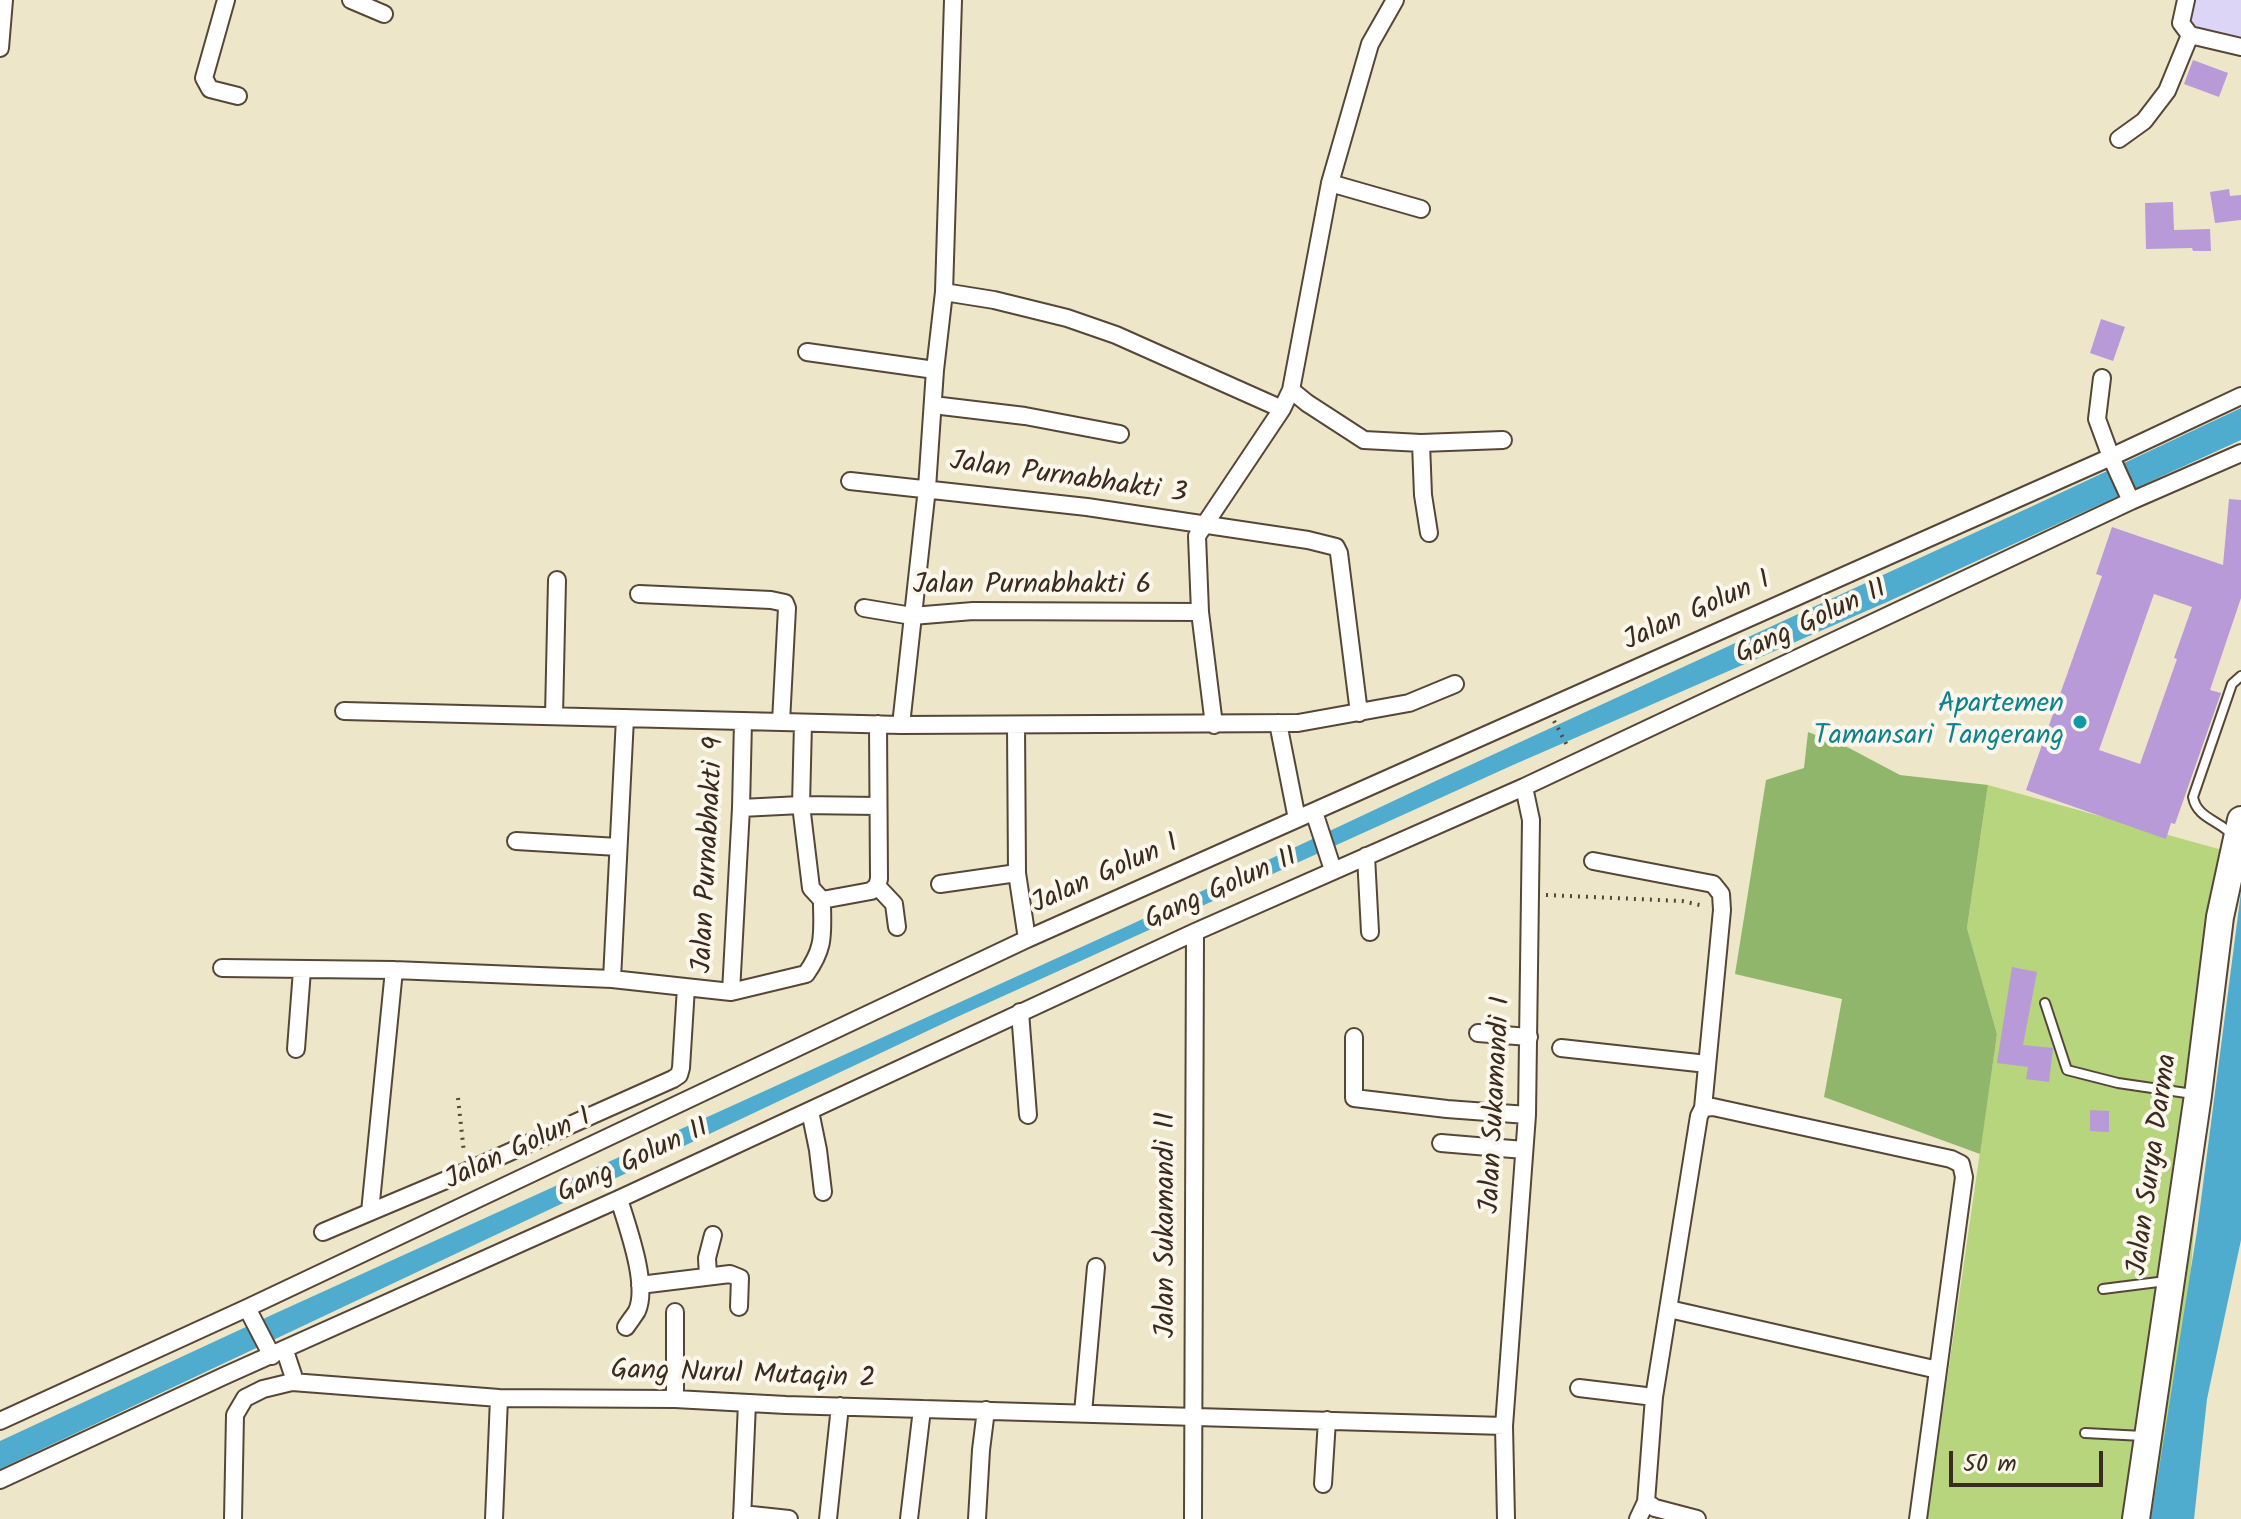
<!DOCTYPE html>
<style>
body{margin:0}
#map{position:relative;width:2241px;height:1519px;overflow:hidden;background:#ede6c8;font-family:Kalam,sans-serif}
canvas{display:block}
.scale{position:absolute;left:1949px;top:1451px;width:154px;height:36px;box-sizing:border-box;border:4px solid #3b2a1e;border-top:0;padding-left:10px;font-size:24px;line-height:28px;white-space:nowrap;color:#3b2a1e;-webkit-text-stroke:6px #fbf7ec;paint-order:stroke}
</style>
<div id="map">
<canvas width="2241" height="1519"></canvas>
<div class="scale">50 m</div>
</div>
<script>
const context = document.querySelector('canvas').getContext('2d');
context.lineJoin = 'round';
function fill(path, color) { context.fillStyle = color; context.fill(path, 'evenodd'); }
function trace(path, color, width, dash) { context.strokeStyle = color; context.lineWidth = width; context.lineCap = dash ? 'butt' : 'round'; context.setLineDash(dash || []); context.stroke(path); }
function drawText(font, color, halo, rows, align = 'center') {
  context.font = font + ' Kalam,sans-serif'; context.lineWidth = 8; context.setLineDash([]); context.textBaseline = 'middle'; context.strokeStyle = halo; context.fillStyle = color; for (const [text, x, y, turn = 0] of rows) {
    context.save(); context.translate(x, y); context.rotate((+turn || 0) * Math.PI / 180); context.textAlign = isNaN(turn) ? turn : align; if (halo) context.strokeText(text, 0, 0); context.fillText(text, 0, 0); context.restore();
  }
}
fill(new Path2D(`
 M2183 0H2241V43L2177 30Z`), '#ddd5f6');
fill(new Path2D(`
 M1988 785 2233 853 2204 1096 2190 1281 2155 1519H1927L1997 1034 1967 928Z`), '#b6d57c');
fill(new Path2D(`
 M1808 732 1849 748 1900 775 1988 785 1967 928 1997 1034 1980 1154 1824 1097 1842 999 1735 974 1766 780 1804 768Z`), '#90b66c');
fill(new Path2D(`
 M2241 408V440L1887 602 1513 765 957 1017 0 1469V1441L276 1313 1132 924 1440 779 2037 504Z
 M2241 892V1240L2207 1399 2194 1519H2151L2197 1231Z`), '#50acce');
fill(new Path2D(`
 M2193 60 2228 73 2219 97 2184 84Z
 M2229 189 2230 196 2241 195V220L2215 223 2210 192Z
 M2173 202 2174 230 2210 229 2211 251H2193L2192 248 2146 249 2145 203Z
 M2101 319 2125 327 2113 361 2090 353Z
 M2229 499 2241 500V598L2210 690 2221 693 2175 824 2171 823 2166 839 2026 790 2102 576 2096 574 2112 527 2223 565ZM2154 594 2192 607 2174 658 2177 659 2140 764 2099 750Z
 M2012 967 2037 972 2023 1045 2053 1048 2049 1082 2026 1079 2028 1067 1997 1063Z
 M2090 1110 2109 1111V1132L2090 1131Z`), '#b99ad8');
const lane = new Path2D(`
 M2233 836C2220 820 2197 819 2193 797L2232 684 2241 676
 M2045 1003 2067 1070 2118 1083 2193 1094
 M2103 1289 2166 1281
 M2085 1433 2143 1436`);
const street = new Path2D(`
 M226 0 204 78 210 89 238 96
 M351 0 384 14
 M2186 0 2181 23 2190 35
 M2190 35 2241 47
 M0 48 4 0
 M2119 139 2144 121 2167 91 2190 35
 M1330 183 1421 209
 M944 292 994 300 1067 318 1116 335 1282 409
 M807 352 935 370
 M2102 378 2097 419 2111 457 2131 501
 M1291 390 1307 403 1364 440 1421 443 1503 440
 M933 405 1025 416 1120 434
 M1421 443 1423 495 1429 533
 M850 481 1087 507 1308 540 1336 547 1339 553 1359 713
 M639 594 771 600 785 603 787 608 781 722
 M864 608 912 616 973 611 1200 612
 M344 711 901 725 1298 723 1409 703 1455 684
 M554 716 557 580
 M1278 723 1297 819
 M901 725 927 488 935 370 944 292 953 0
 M1016 725 1017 873 1027 939
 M1214 725 1200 612 1197 536 1282 409 1291 390 1330 183 1370 44 1395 0
 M741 808 801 805 878 806
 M1314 812 1333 870
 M516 841 618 847
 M1366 856 1370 932
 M1593 861 1713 884 1721 894 1722 910 1703 1108 1699 1116 1654 1397 1646 1502 1638 1519
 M940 884 1017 873
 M877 886 894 904 897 927
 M822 900 871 891 877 886 879 879 878 724
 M222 968 394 970 612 979 731 992 806 974C826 946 822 933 822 900L811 888 801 805 803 723
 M612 979 625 718
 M731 992 741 808 743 721
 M1020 1012 1028 1115
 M1478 1033 1529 1037
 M1354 1037V1098L1447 1109 1527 1115
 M1561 1048 1707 1064
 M296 1049 302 970
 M1703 1108 1713 1107 1951 1159 1961 1164 1964 1177 1918 1519
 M810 1111 818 1150 823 1192
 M1441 1143 1524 1150
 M619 1199C627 1226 649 1284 637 1311 634 1316 629 1322 626 1327
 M370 1212 394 970
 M323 1232 465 1172 673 1079 679 1075 681 1068 686 987
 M708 1276 707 1258 713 1235
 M640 1285 730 1274 740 1278 739 1307
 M247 1308 272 1356
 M1669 1309 1938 1370
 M292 1382 499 1398 675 1399 786 1405 1504 1426
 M1579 1388 1654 1397
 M675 1399V1312
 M1083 1413 1096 1267
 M0 1421 247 1308 1027 939 2111 457 2241 396
 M0 1480 224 1376 619 1199 1195 932 1524 787 2131 501 2241 453
 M1323 1484 1327 1420
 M1646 1502 1655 1508 1697 1519
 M742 1514 789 1519
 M233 1519 235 1415 245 1398 263 1389 292 1382 293 1375 285 1351
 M494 1519 499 1398
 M742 1519 747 1403
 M828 1519 840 1406
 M909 1519 922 1409
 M977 1519 981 1450 986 1410
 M1193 1519 1195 932
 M1506 1519 1504 1426 1527 1115 1531 820 1524 787`);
const primary = new Path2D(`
 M2136 1519 2198 1095 2220 917 2241 820`);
trace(lane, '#564638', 12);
trace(street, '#564638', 20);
trace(primary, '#564638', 30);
trace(new Path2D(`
 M1554 721 1569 749
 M1546 895 1682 901 1704 906
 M458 1098 464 1153`), '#564638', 4, [2, 6]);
trace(lane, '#fff', 8);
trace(street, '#fff', 16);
trace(primary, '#fff', 26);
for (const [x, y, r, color] of [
 [2080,722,8,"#0f9aa8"]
]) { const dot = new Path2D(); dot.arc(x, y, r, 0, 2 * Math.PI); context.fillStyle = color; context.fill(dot); trace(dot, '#fbf7ec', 3); }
drawText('28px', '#3b2a1e', '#fbf7ec', [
 ["Jalan Purnabhakti 3",1068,480,8],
 ["Jalan Purnabhakti 6",1032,587],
 ["Jalan Golun I",1698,613,-24],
 ["Gang Golun II",1812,624,-25],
 ["Jalan Purnabhakti 9",711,855,-87],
 ["Jalan Golun I",1106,876,-24],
 ["Gang Golun II",1222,891,-24],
 ["Jalan Sukamandi I",1498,1105,-87],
 ["Jalan Golun I",519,1151,-25],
 ["Gang Golun II",634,1163,-25],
 ["Jalan Surya Darma",2155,1165,-82],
 ["Jalan Sukamandi II",1168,1225,-90],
 ["Gang Nurul Mutaqin 2",743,1377,2]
]);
drawText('28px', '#0d838f', '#fbf7ec', [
 ["Apartemen",2064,706],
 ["Tamansari Tangerang",2064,738]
], 'right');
</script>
